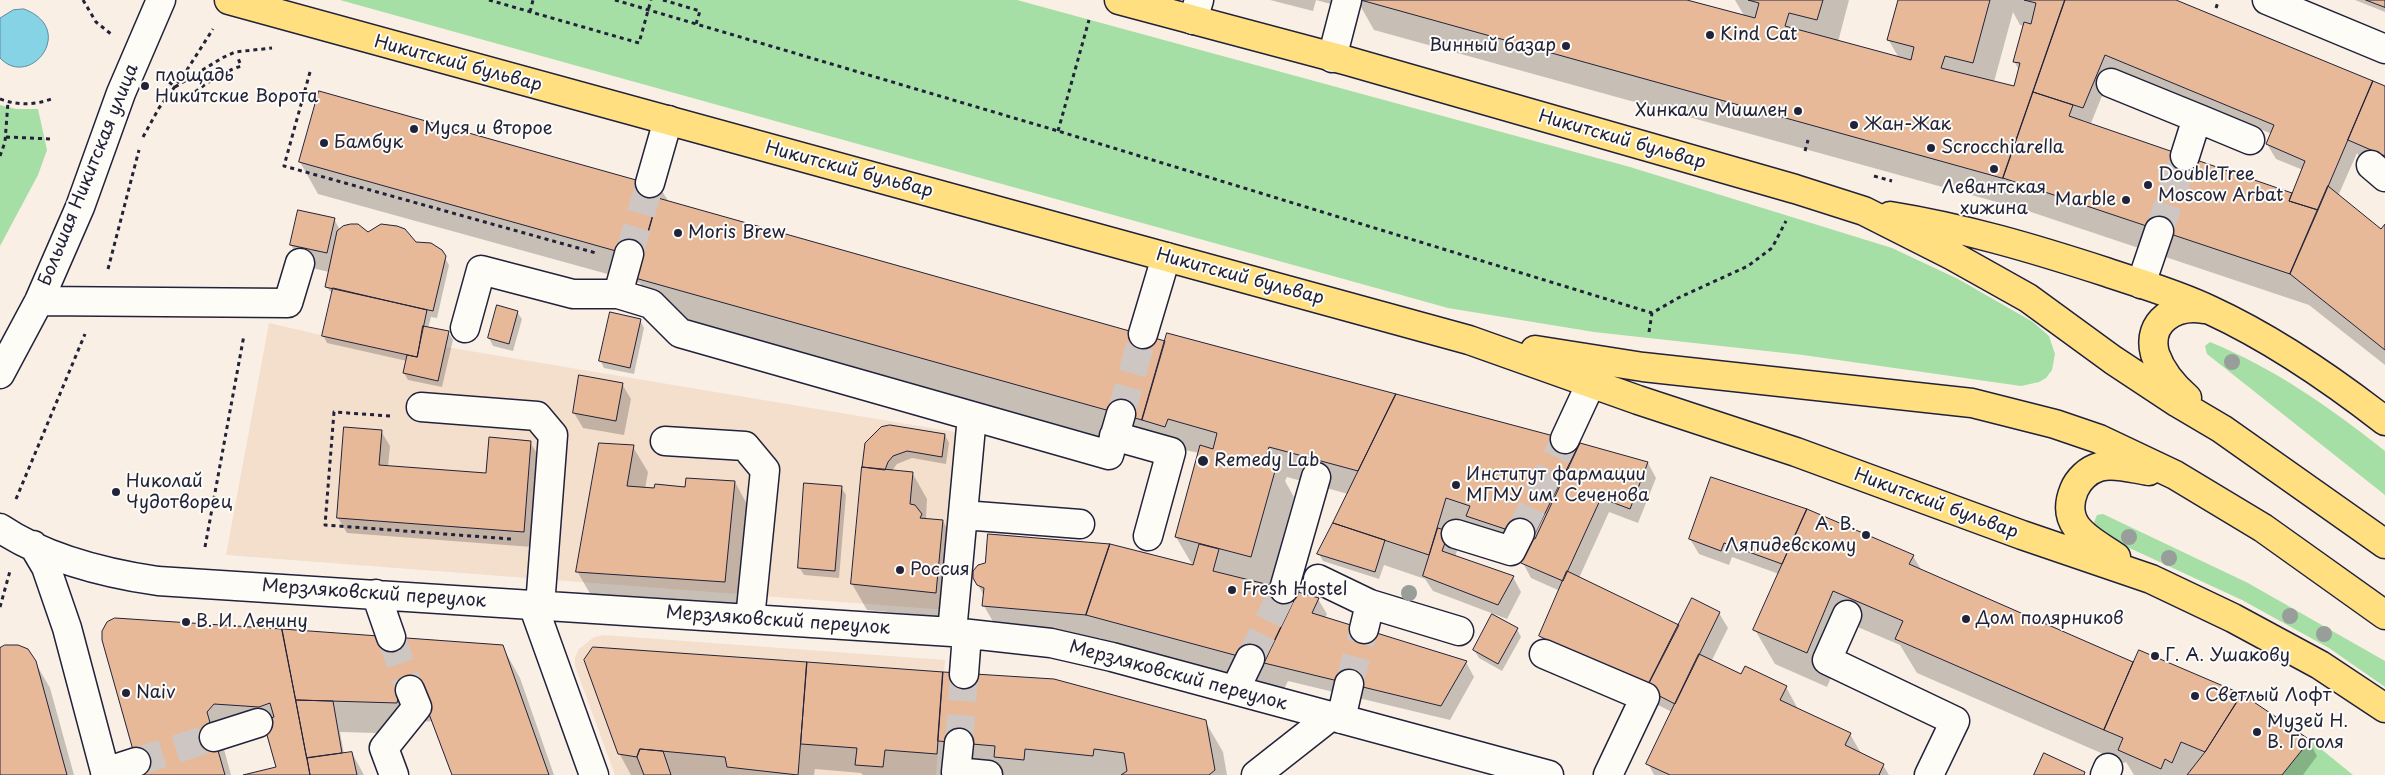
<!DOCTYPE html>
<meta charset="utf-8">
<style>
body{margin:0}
canvas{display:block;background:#f9efe4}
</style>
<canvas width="2385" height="775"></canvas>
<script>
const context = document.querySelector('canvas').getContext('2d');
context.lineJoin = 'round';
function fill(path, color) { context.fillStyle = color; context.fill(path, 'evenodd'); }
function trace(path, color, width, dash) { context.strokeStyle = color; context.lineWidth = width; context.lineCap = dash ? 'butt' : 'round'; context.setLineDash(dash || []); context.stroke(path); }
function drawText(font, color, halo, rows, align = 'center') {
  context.font = font + ' "Playpen Sans",sans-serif'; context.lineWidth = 4; context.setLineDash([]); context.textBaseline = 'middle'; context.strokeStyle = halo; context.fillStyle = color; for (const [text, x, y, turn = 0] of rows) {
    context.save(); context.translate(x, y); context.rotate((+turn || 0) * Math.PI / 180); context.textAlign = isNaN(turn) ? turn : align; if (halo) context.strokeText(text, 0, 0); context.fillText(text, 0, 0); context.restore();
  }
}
fill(new Path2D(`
 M269 323 407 355 403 373 438 380 446 347 961 433 946 610 226 555Z
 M603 635 945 660 936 775H615L575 666V657L579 649 594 637Z`), '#f4dfcd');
fill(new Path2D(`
 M340 0H1017L1630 167 1892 248 1958 279 2033 322 2049 336 2055 354 2052 370 2046 378 2039 382 2021 386 1803 355 1594 332 1448 308Z
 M0 105 16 109H38L47 150 38 175 0 246Z
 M2210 342C2274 368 2331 408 2385 451V495L2207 354 2205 346Z
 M2103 514 2248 583 2385 661V687L2329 648 2242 600 2097 533C2092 526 2094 522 2097 515Z
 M2310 740 2353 775H2282Z`), '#a5dfa5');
const water = new Path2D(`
 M24 9C78 29 30 90 0 58V18L13 10Z`);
fill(water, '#86d3e5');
trace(water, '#5e8ca1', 1);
fill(new Path2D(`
 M1270 0H1351L1349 9 1316 0 1313 11Z
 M1357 0H1685L1745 17 1735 0H1849L1838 42 1899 58 1888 39 1899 0H2064L2062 6 2064 7 2066 0H2173L2385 87V171L2362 161 2357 153 2338 196 2381 231 2385 226V365L2309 305 2022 209 1374 30ZM2013 12 2020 25 2024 26 2014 61 2019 70 2014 88 1994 82ZM2113 69 2272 134 2267 144 2276 159 2303 170 2292 196 2291 194 2081 122 2082 120 2091 123Z
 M2355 0H2385V12Z
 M300 162 660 188 669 202 1165 344 1168 335 1648 463 1656 478 1638 523 1609 512 1579 578 1679 627 1719 613 1728 628 1711 662 1741 676 1786 687 1798 709 1850 734 1862 755 1883 765 1889 775H1654L1648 763 1672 712 1549 651 1541 636 1560 591 1531 578 1523 563 1524 560 1485 547 1464 529 1455 557 1513 577 1521 592 1507 619 1433 591 1425 579 1384 565 1379 579 1323 561 1319 554 1348 494 1287 477 1285 481 1294 497 1269 586 1318 599 1327 614 1325 618 1466 662 1474 677 1450 720 1288 681 1282 693 1105 646 1100 637V640L999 632 984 606V596L974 578 1193 566 1176 537 1199 453 1185 450 1183 458 1162 454 657 312 640 283 318 194Z
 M334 219 340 230 368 233 441 251 449 265 437 318 431 317 428 328 448 332 453 340 442 387 408 380 404 373 407 361 327 343 323 335 333 294 326 287 329 272 304 266 291 245Z
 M517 312 522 319 513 351 493 346 489 338Z
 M640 320 644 328 634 374 604 368 600 360Z
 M622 384 631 399 624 435 583 428 574 413Z
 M381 431 390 446 388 467 488 474 530 442 539 457 532 547 347 533 338 518Z
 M945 435 949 443 946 464 912 458 897 464 891 472 913 474 927 499 926 519 943 521 957 547 951 618 867 610 852 584 863 468Z
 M633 447 648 472 645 489 686 488 735 482 749 508 740 607 592 597 577 571Z
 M841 487 846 495 839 578 804 575 799 567Z
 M1806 510 1913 556 1922 571 2309 741 2317 756 2303 775H2134L2126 762 2124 763 1917 673 1900 645 1853 625 1827 687 1775 664 1755 630 1779 574 1732 557 1729 565 1699 554 1690 539Z
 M1517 629 1521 637 1502 671 1479 658 1474 650Z
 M282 630 502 646 520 678 554 775H453L433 721 418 722 415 734 340 732 344 754 352 753 364 775H248L277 768 267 732 221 738 231 775H141Z
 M593 648 942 674 945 678 1205 721 1223 752 1227 775H863L861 773 815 769 814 775H631L619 753Z
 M0 649 35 662 50 688 74 775H0Z`), '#0003');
const building = new Path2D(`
 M1361 0H1687L1755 18 1759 3 1748 0H1823L1817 20 1789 13 1785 26 1911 60 1914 47 1887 40 1898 0H1990L1973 63 1945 56 1941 68 2014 86 2020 63 2013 62 2024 22 2031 24 2036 3 2024 0H2065L2003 178Z
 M2065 0H2176L2373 81 2318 210 2289 201 2305 161 2266 144 2274 125 2105 55 2083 108 2033 92Z
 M2366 0H2385V7Z
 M2373 81 2385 86V156L2348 140Z
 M319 91 661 187 641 258 299 162Z
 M2033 92 2073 105 2069 116 2292 193 2289 201 2318 210 2290 274 2003 178Z
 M2328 186 2381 229 2385 224V350L2290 274Z
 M658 198 1165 341 1142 420 635 278Z
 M298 210 335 218 327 253 290 245Z
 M351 224H358L368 232 381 224 397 226 405 229 416 242 431 243 442 250 446 256 433 311 325 287 337 231 343 226Z
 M333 288 427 310 417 357 322 336Z
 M497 305 518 311 509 344 488 338Z
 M610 312 641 319 630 368 599 361Z
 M423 326 449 331 438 381 403 373 407 355 417 357Z
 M1167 333 1396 394 1358 471 1269 447 1264 460 1277 464 1251 557 1175 537 1200 445 1213 449 1217 433 1168 419 1165 427 1142 420Z
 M579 375 623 383 616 421 573 413Z
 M1396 394 1580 443 1535 539 1466 516 1470 506 1446 498 1429 555 1333 523Z
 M890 425 945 434 942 457 907 451 893 456 888 462 885 470 862 467 865 443 881 427Z
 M344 427 382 430 379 465 486 473 489 437 531 441 524 532 337 518Z
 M599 443 634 445 627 486 654 488 655 484 685 487 686 478 735 481 725 582 576 572Z
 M1580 443 1648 462 1630 509 1601 498 1563 581 1521 563Z
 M862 467 913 472 910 504 915 505 922 514 920 518 943 520 936 593 851 584Z
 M1711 477 1807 509 1782 564 1724 543 1721 551 1689 539Z
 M804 483 842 486 835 571 798 568Z
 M1807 509 1914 555 1909 564 2133 662 2104 730 1895 639 1903 621 1833 591 1807 653 1753 630Z
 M1333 523 1385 540 1375 572 1317 554Z
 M1438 528 1449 532 1442 551 1514 576 1498 605 1423 576Z
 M988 534 1110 544 1086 615 982 606 984 588 977 585 973 578V571L978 565 985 563Z
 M1110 544 1193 565 1199 544 1219 549 1213 571 1298 592 1264 663 1086 615Z
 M1567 571 1679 625 1646 689 1539 636Z
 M1298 592 1319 598 1312 613 1467 661 1441 706 1264 663Z
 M1692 598 1720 612 1675 704 1646 689Z
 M1492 614 1518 628 1498 664 1473 650Z
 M115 618 282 629 310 775H243L276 767 263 721 274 717 270 703 259 707 214 704 207 712 225 775H140L102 640V631L107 622Z
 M282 629 503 645 549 775H452L420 690 400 691 397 703 296 700Z
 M5 645H18L28 649 36 661 67 775H0V648Z
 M593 647 807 662 798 775 727 767 725 757 640 749 637 757 618 754 584 660Z
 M2139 650 2242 694 2205 752 2181 742 2172 763 2165 759 2161 769 2118 750 2123 738 2104 730Z
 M1699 654 1741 674 1745 666 1787 686 1780 700 1851 733 1845 745 1884 764 1879 775H1670L1646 764Z
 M807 662 943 672 937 754 885 750 883 767 855 765 857 748 801 744Z
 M943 672 1054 679 1206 720 1215 770 1209 775H1121L1127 771 1124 753 1094 749 1093 756 1025 749 1024 760 994 757 995 746 938 741Z
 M2242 694 2310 740 2282 775H2187L2205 752Z
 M296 700 333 701 342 753 307 758Z
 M640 749 663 751 671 775H644L637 757Z
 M352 752 357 775H310L307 758Z
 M2044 753 2085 772 2084 775H2034Z`);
fill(building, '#e8b998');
trace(building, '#22223b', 1);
trace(new Path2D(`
 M2159 231 2185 156
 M629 254 650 183
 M1121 414 1143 334
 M1520 533 1565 439
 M391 637 410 690
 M1250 659 1284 589
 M1349 684 1364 629
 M959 743 964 674
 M136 762 214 737`), '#cec6c2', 28, [28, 14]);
const minor = new Path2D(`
 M2267 0 2385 49
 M1193 20 1199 0
 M1332 58 1347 0
 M2111 83 2197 118 2185 156
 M2197 118 2250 140
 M2371 165 2385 177
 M650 183 668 120
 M2141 284 2159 231
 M618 294 651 304 680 333 1109 455 1121 414
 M39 301 288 303 300 263
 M465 328 481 270 573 294H618L629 254
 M1143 334 1166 257
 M0 374 39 301 80 207 121 93 161 0
 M421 407 537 416 553 435 540 606
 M1114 436 1171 452 1148 536
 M1565 439 1591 383
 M665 441 745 446 765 470 750 619
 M963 515 1080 524
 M0 528C46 559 104 573 158 581L952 632 1051 643 1112 657 1549 775
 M1456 534 1511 551 1520 533
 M33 545 46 567 67 628 106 775
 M1318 579 1370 604 1459 631
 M1284 589 1316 477
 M376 594 391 637
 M533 605 594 775
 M1847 615 1827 660 1955 721 1929 775
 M1364 629 1370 604
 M952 632 972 416
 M1544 654 1645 697 1608 775
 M964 674 967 634
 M1235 690 1250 659
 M1341 719 1349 684
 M214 737 258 723
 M959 743 956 772 988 775
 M105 772 136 762
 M394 775 384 748 417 707 410 690
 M1256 775 1331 716
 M2105 775 2108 768`);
const major = new Path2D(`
 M229 0 1469 340 1638 400 1796 452 2022 535 2151 579 2233 618 2320 665 2385 708
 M1119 0 1348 61 1795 189 1864 211 1953 256 2028 298 2113 360 2178 403 2222 429 2385 544
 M1890 216C1965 228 2035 249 2106 272 2141 284 2177 294 2210 310 2273 339 2331 379 2385 421
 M1535 350 1643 367 1972 403 2055 424 2099 439 2175 475 2263 528 2385 615
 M2187 398C2173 386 2161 371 2155 354 2146 321 2176 304 2204 309
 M2116 557C2091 540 2059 527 2074 490 2078 480 2088 470 2099 467 2114 462 2134 469 2149 471`);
trace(minor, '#22223b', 31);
trace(major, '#22223b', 31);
trace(new Path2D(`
 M83 0 96 22 111 34
 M489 0 639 43 651 0
 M615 0 1058 131 1652 313 1678 298 1748 266 1772 248 1786 221
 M663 0 700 11 696 24
 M2216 8 2218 2
 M530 12 533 0
 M310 72 284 166 596 253
 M163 77 175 87
 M175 87 222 58 235 52 272 48
 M189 97C204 84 221 73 241 66L238 58
 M0 99C19 106 36 105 54 98
 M1058 131 1089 20
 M6 137 52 139
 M143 137 159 108 185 73 213 29
 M1805 151 1808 140
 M0 156 5 142 8 102
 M1874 176 1892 181
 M108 269 139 150
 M1649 332 1652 313
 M390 416 334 412 325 525 511 539
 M16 499 85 334
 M205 547 244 335
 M0 607 10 571`), '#22223b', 3, [4, 4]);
trace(minor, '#fdfcf7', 28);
trace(major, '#ffdf80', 28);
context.fillStyle = '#989e99';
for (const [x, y] of [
 [2232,362],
 [2129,537],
 [2169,558],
 [1409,593],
 [2290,616],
 [2324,634]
]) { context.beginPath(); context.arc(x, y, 8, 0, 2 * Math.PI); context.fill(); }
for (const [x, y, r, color] of [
 [1710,35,5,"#22223b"],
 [1566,46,5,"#22223b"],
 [145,86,5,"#22223b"],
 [1798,111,5,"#22223b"],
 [1854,125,5,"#22223b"],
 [414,129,5,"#22223b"],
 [324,143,5,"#22223b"],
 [1931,148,5,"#22223b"],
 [1994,169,5,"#22223b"],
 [2148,185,5,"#22223b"],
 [2126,200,5,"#22223b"],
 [678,233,5,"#22223b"],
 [1203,461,6,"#22223b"],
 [1456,485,5,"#22223b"],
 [116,492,5,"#22223b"],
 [1866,535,5,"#22223b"],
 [900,570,5,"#22223b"],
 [1232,590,5,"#22223b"],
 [1966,619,5,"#22223b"],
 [186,622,5,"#22223b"],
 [2155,656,5,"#22223b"],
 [126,693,5,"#22223b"],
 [2195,696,5,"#22223b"],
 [2257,732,5,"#22223b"]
]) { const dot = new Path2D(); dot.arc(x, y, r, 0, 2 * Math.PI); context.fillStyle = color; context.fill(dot); trace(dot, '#fdfcf7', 2); }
drawText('18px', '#22223b', '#fdfcf7', [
 ["Kind Cat",1720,35],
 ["Винный базар",1556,46,"right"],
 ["площадь",155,76],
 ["Никитские Ворота",155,97],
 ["Хинкали Мишлен",1788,111,"right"],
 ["Жан-Жак",1864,125],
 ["Муся и второе",424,129],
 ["Бамбук",334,143],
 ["Scrocchiarella",1941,148],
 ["DoubleTree",2158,175],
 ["Moscow Arbat",2158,196],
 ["Левантская",1994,188,"center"],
 ["хижина",1994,209,"center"],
 ["Marble",2116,200,"right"],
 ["Moris Brew",688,233],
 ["Remedy Lab",1214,461],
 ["Институт фармации",1466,475],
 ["МГМУ им. Сеченова",1466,496],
 ["Николай",126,482],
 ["Чудотворец",126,503],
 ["А. В.",1856,525,"right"],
 ["Ляпидевскому",1856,546,"right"],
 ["Россия",910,570],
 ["Fresh Hostel",1242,590],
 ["Дом полярников",1976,619],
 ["В. И. Ленину",196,622],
 ["Г. А. Ушакову",2165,656],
 ["Naiv",136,693],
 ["Светлый Лофт",2205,696],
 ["Музей Н.",2267,722],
 ["В. Гоголя",2267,743]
], 'left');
drawText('18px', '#22223b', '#fdfcf7', [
 ["Никитский бульвар",458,64,15],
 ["Никитский бульвар",1622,140,16],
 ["Никитский бульвар",849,170,15],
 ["Большая Никитская улица",89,175,-68],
 ["Никитский бульвар",1240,277,15],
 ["Никитский бульвар",1936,504,20],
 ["Мерзляковский переулок",374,594,4],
 ["Мерзляковский переулок",778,621,4],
 ["Мерзляковский переулок",1178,676,15]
]);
</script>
